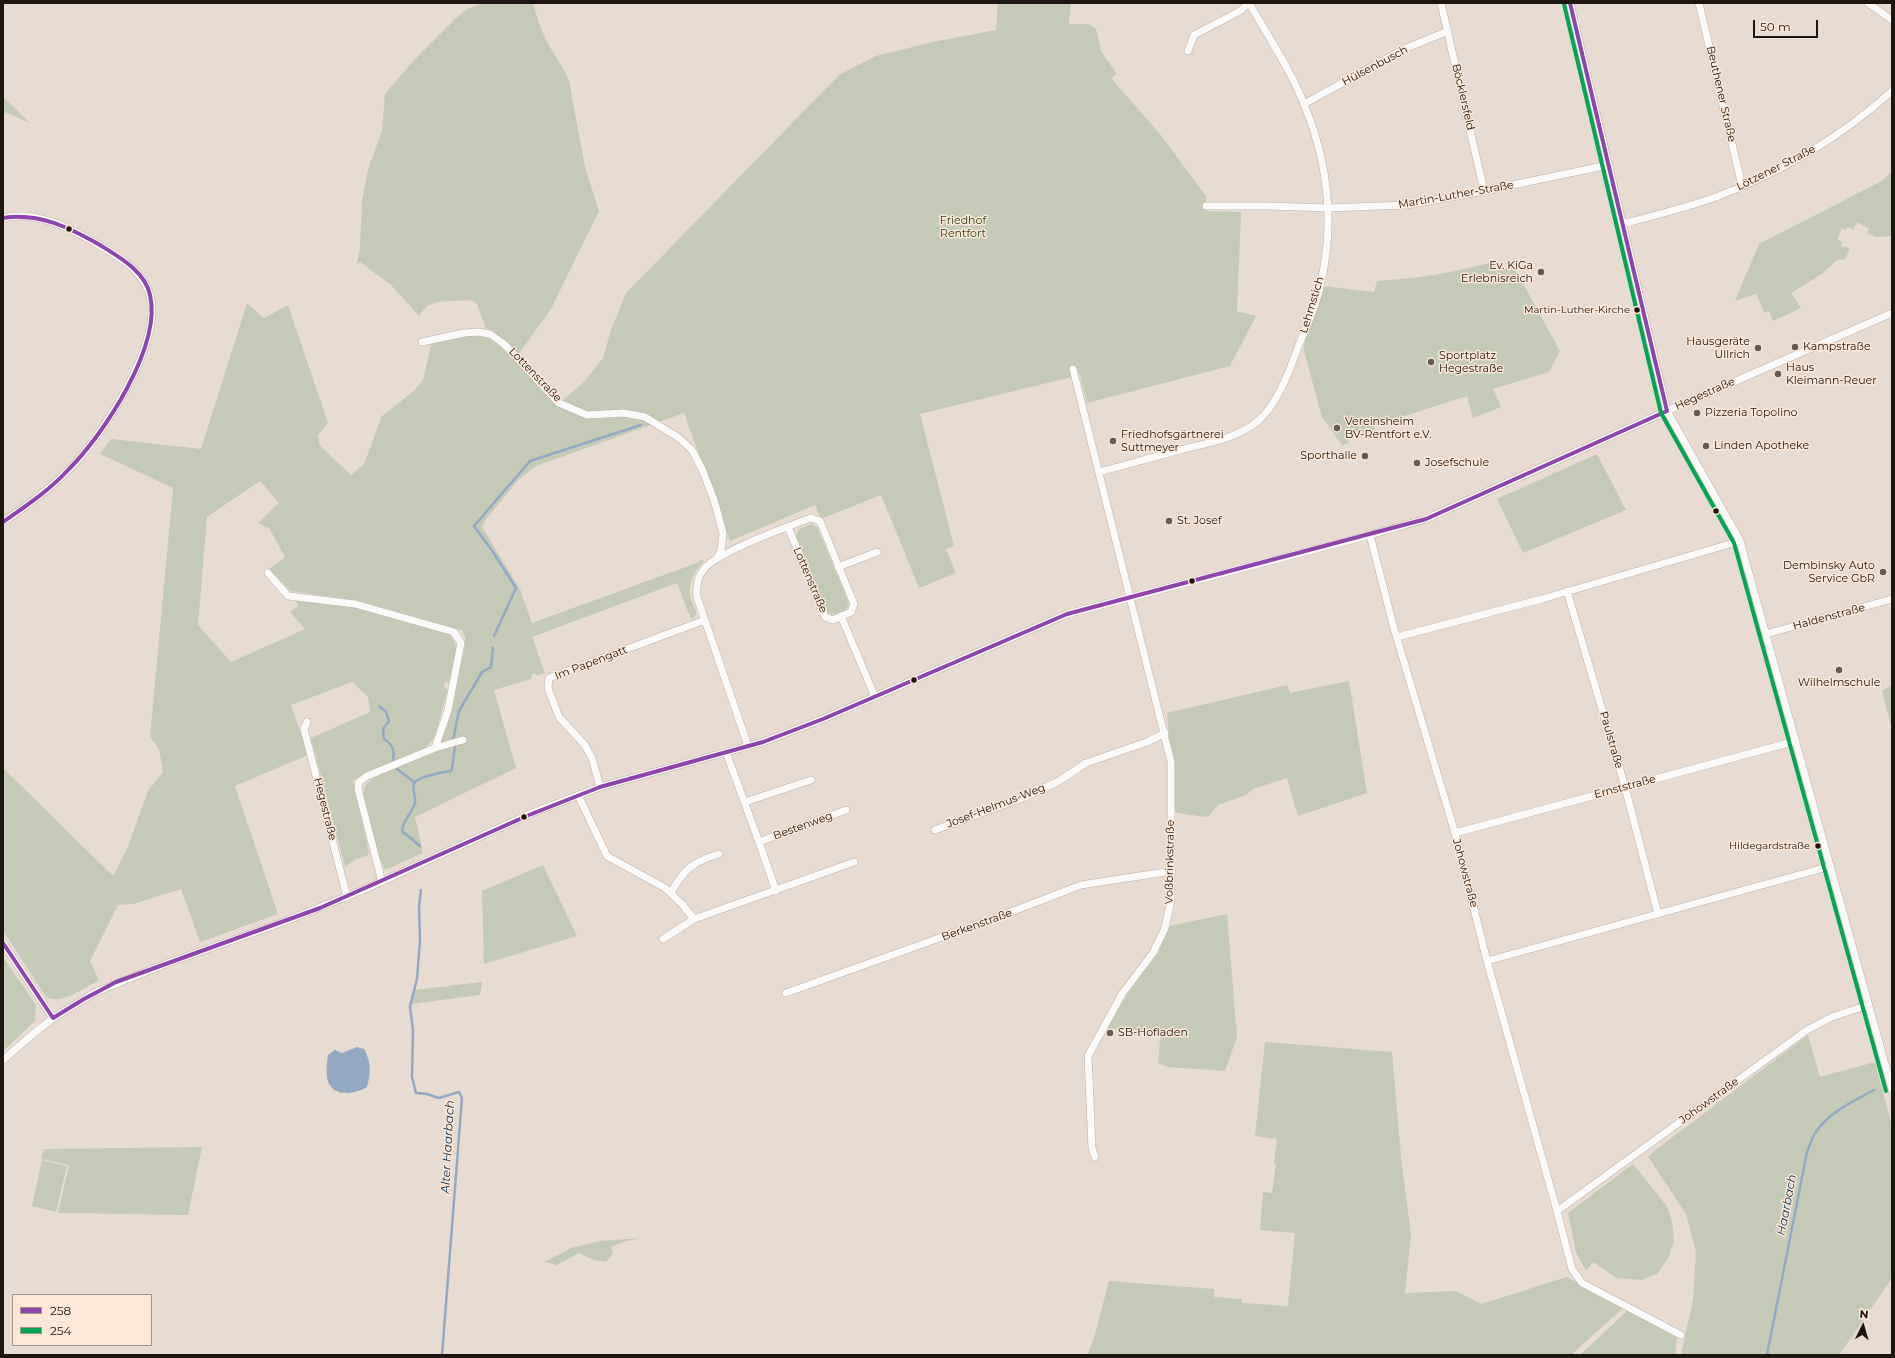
<!DOCTYPE html>
<meta charset="utf-8">
<style>
body{margin:0}
#map{position:relative;width:1895px;height:1358px;overflow:hidden;background:#e8dbd2;font-family:Montserrat,sans-serif}
canvas{display:block}
.frame{position:absolute;inset:0;border:4px solid #1d1610;pointer-events:none}
.legend{position:absolute;left:12px;top:1294px;width:140px;height:52px;box-sizing:border-box;background:#fde8d7;border:1px solid #a39487;margin:0;padding:5px 7px;list-style:none;font-size:12px;color:#1d1610}
.legend li{display:flex;align-items:center;gap:8px;height:20px}
.legend b{width:20px;border:1px solid #a39487}
.north{position:absolute;left:1843px;top:1306px;width:40px;height:40px;-webkit-text-stroke:3px #fde8d7;paint-order:stroke;rotate:5deg;font-size:11px;font-weight:700;line-height:16px;text-align:center;color:#1d1610}
.north::after{content:'';display:block;margin:auto;width:14px;height:18px;background:#1d1610;clip-path:polygon(50% 0,100% 100%,50% 72%,0 100%)}
.scale{position:absolute;left:1753px;top:20px;width:65px;height:18px;box-sizing:border-box;border:2px solid #1d1610;border-top:0;padding-left:5px;font-size:12px;line-height:14px;white-space:nowrap;color:#1d1610;-webkit-text-stroke:3px #fde8d7;paint-order:stroke}
</style>
<div id="map">
<canvas width="1895" height="1358"></canvas>
<div class="frame"></div>
<ul class="legend">
<li><b style="height:5px;background:#8e44ad"></b>258</li>
<li><b style="height:5px;background:#00a651"></b>254</li>
</ul>
<div class="north">N</div>
<div class="scale">50 m</div>
</div>
<script>
const context = document.querySelector('canvas').getContext('2d');
context.lineJoin = 'round';
function fill(path, color) { context.fillStyle = color; context.fill(path, 'evenodd'); }
function trace(path, color, width, dash) { context.strokeStyle = color; context.lineWidth = width; context.lineCap = dash ? 'butt' : 'round'; context.setLineDash(dash || []); context.stroke(path); }
function drawText(font, color, halo, rows, align = 'center') {
  context.font = font + ' Montserrat,sans-serif'; context.lineWidth = 3; context.setLineDash([]); context.textBaseline = 'middle'; context.strokeStyle = halo; context.fillStyle = color; for (const [text, x, y, turn = 0] of rows) {
    context.save(); context.translate(x, y); context.rotate((+turn || 0) * Math.PI / 180); context.textAlign = isNaN(turn) ? turn : align; if (halo) context.strokeText(text, 0, 0); context.fillText(text, 0, 0); context.restore();
  }
}
fill(new Path2D(`
 M483 3H533C537 17 541 31 549 45 555 57 564 67 569 81L585 167 599 211 551 309 518 355 503 339 486 328 477 304 473 301 467 300 438 302 427 306 419 316 391 285 360 262 357 264 360 248 362 201 368 169 382 131 385 94 415 59 454 20 467 9Z
 M998 3H1071L1069 24H1089L1096 29 1101 51 1117 74 1111 78 1160 134 1206 196 1207 211 1241 212 1237 311 1256 316 1230 366 1087 403 1080 375 920 414 954 546 946 549 956 573 919 588 881 495 821 519 815 505 730 541 684 413 536 466 519 479 484 522 482 527 520 589 532 623 694 564 703 559V562C693 572 687 586 691 600 693 605 697 609 696 615L691 619 677 583 532 637 545 673 539 675 532 674 531 679 494 690 516 768 415 817 423 853 385 870 378 855 363 794 365 786 377 774 460 743 442 745 440 742 465 646V636L461 630 359 601 291 591 269 569 285 557 269 528 258 523 279 503 260 481 207 517 198 625 231 662 305 629 290 612 298 606 295 599 361 609 447 633C464 645 453 667 449 683L445 682 444 688 448 689 435 736 426 748 418 754 363 774 353 781 369 853 367 856 356 859 345 867 311 738 370 712 368 697 352 682 291 705 308 755 235 786 278 914 200 942 181 889 133 904 118 905 90 961 99 980C84 988 62 1005 46 997L3 930V768L113 876 127 849 148 791 163 772 159 749 150 737 173 488 100 454 111 439 201 449 247 303 264 318 288 305 328 423 318 435 320 446 351 475 364 464 382 416 415 390 423 380 432 342C454 338 475 331 496 342L558 404 583 383 603 358 611 330 626 293 839 75 876 56 933 42 996 30Z
 M3 97 30 123 5 112 3 113Z
 M1892 171V236L1876 237 1867 233 1869 229 1857 222 1853 230 1848 227 1845 230 1842 228 1837 239 1842 242 1841 246 1850 248 1845 259 1837 260 1822 274 1791 293 1801 308 1773 321 1769 311 1764 313 1756 294 1735 301 1759 244 1882 181Z
 M1494 262 1496 271 1514 267 1560 351 1549 372 1493 389 1501 407 1473 418 1467 396 1374 426 1375 429 1347 437 1349 443 1342 445 1322 417 1304 351V345L1324 286 1374 292 1377 281 1414 278 1451 272Z
 M1597 454 1626 510 1523 553 1497 499Z
 M812 524 817 527 849 603 846 610 836 614H830L826 610 796 536 799 529Z
 M1349 681 1367 793 1298 816 1287 778 1253 789 1246 795 1218 805 1210 815 1206 817 1177 813 1174 809 1167 713 1287 685 1290 693Z
 M1892 685V729L1882 691Z
 M543 865 577 936 484 964 482 891Z
 M1227 914 1237 1037 1225 1071 1167 1067 1158 1063 1161 1032 1107 1028 1129 992 1158 953 1169 926Z
 M3 957 36 1005 35 1021 3 1051Z
 M482 982 480 995 411 1004 414 990Z
 M1808 1035 1820 1077 1875 1062 1892 1126V1278L1839 1355H1681L1693 1300 1696 1252 1686 1214 1648 1157 1653 1152Z
 M1265 1042 1392 1052 1401 1157 1411 1235 1405 1293 1456 1291 1481 1304 1567 1277 1623 1308 1571 1355H1087L1094 1338 1109 1281 1214 1289V1297L1242 1299V1303L1288 1306 1295 1233 1260 1230 1263 1192 1272 1193 1276 1164 1274 1163 1277 1139 1255 1136Z
 M202 1147 188 1215 58 1213 69 1165 41 1159 44 1149Z
 M42 1160 67 1166 56 1212 32 1206Z
 M1633 1164 1667 1206 1672 1222 1674 1242 1668 1258 1658 1273 1642 1280 1616 1278 1593 1262 1586 1271 1576 1252 1568 1213Z
 M644 1238 626 1241 611 1247 613 1254 606 1262 593 1260 579 1253 557 1265 544 1262 571 1248 600 1241Z
 M1628 1310 1677 1338 1675 1355H1580Z`), '#c5cab6');
fill(new Path2D(`
 M357 1047 364 1049C371 1061 371 1073 367 1087 354 1095 330 1098 327 1077 326 1070 327 1062 328 1055L335 1050 342 1053Z`), '#93a9c3');
trace(new Path2D(`
 M494 636 516 588 493 552 474 526 530 461 641 425
 M379 706 386 712 389 721 383 729 384 739C393 745 395 750 393 761
 M453 740 459 711 482 672 491 667 493 648
 M397 769 414 782
 M420 846 402 831C403 820 412 813 415 803 416 797 412 790 414 784 415 777 444 772 451 771L452 769 455 746
 M421 890 419 906 420 940 417 979 410 1006 413 1031 412 1077 416 1093 427 1094 439 1098 459 1092 462 1098 442 1355
 M1767 1355 1807 1152C1810 1145 1812 1137 1816 1132 1829 1112 1854 1101 1874 1090`), '#93a9c3', 2.5);
const minor = new Path2D(`
 M1441 3 1484 191
 M1570 3 1667 411 1740 541 1892 1089
 M1699 3 1742 186
 M1868 3 1892 20
 M1304 104 1404 49 1448 31
 M1206 206H1267L1328 208 1407 205 1484 191 1608 165
 M3 218C33 210 66 226 92 241 114 254 142 268 150 295 163 340 107 427 78 460 56 485 30 504 3 522
 M1622 224C1653 216 1685 208 1716 197 1780 173 1841 137 1892 91
 M422 342 464 333 478 332 490 334 504 344 559 403 587 415 624 413 645 417 679 438 692 450 702 469 714 500 723 533 721 551 717 558
 M1073 369 1171 762V900L1165 928 1153 953 1122 994 1088 1056 1092 1148 1095 1157
 M1099 472C1126 465 1153 457 1180 450 1207 443 1236 439 1258 421 1278 404 1291 367 1300 342 1308 324 1316 306 1320 287 1335 225 1328 162 1304 104 1290 69 1268 36 1249 3L1240 11 1194 35 1188 51
 M1370 535 1393 625 1455 833 1487 961 1557 1211 1807 1030 1832 1017 1868 1005
 M838 567 877 552
 M268 573 288 596 355 604 454 632 461 643 448 710 435 748 367 776 359 782 358 789 382 882
 M1567 591 1625 787 1658 914
 M841 616 875 697
 M1766 634 1892 599
 M1397 637 1542 599 1740 541
 M307 722 304 729 347 897
 M748 746 697 597C696 587 697 577 704 569 716 553 789 526 811 518L820 521 854 604 851 612 833 620 825 617 788 527
 M435 748 463 740
 M726 752 759 842 776 891
 M600 787 592 758 584 744 559 717 548 688 549 678 705 620
 M578 795 607 856 665 888 682 904 694 919 854 862
 M745 802 811 780
 M935 830 1025 797 1059 781 1086 763 1147 742 1165 733
 M1455 833 1796 741
 M759 842 846 810
 M671 893C683 870 694 861 719 854
 M663 939 694 919
 M3 943 53 1018
 M1487 961 1831 866
 M786 993 995 918 1081 885 1172 871
 M3 1060 33 1034 53 1018 96 992 168 963 278 924 363 890 532 813 600 787 763 742 823 719 1067 614 1370 535 1426 519 1667 411 1892 313
 M1557 1211 1572 1269 1582 1283 1681 1335`);
trace(minor, '#bcb2ab', 8);
trace(minor, '#fcfaf8', 7);
trace(new Path2D(`
 M1570 3 1667 411
 M3 218C39 212 70 228 100 245 119 257 145 271 150 295 162 346 104 434 69 469 50 490 26 506 3 522
 M3 943 53 1018
 M53 1018 84 999 116 982 320 908 529 815 600 787 763 742 823 719 1067 614 1426 519 1667 411`), '#8e44ad', 4);
trace(new Path2D(`
 M1564 4 1661 413 1734 543 1886 1091`), '#00a651', 4);
for (const [x, y, r, color] of [
 [69,229,3.5,"#1d1610"],
 [1541,272,4,"#645b54"],
 [1637,310,3.5,"#1d1610"],
 [1795,347,4,"#645b54"],
 [1758,348,4,"#645b54"],
 [1431,362,4,"#645b54"],
 [1778,374,4,"#645b54"],
 [1697,413,4,"#645b54"],
 [1337,428,4,"#645b54"],
 [1113,441,4,"#645b54"],
 [1706,446,4,"#645b54"],
 [1365,456,4,"#645b54"],
 [1417,463,4,"#645b54"],
 [1716,511,3.5,"#1d1610"],
 [1169,521,4,"#645b54"],
 [1883,572,4,"#645b54"],
 [1192,581,3.5,"#1d1610"],
 [1839,670,4,"#645b54"],
 [914,680,3.5,"#1d1610"],
 [524,817,3.5,"#1d1610"],
 [1818,846,3.5,"#1d1610"],
 [1110,1033,4,"#645b54"]
]) { const dot = new Path2D(); dot.arc(x, y, r, 0, 2 * Math.PI); context.fillStyle = color; context.fill(dot); trace(dot, '#fde8d7', 1.5); }
drawText('10px', '#1d1610', '#fde8d7', [
 ["Martin-Luther-Kirche",1630,310],
 ["Hildegardstraße",1810,846]
], 'right');
drawText('11px', '#1d1610', '#fde8d7', [
 ["Hülsenbusch",1375,66,-28],
 ["Beuthener Straße",1721,94,77],
 ["Böcklersfeld",1463,97,77],
 ["Lötzener Straße",1776,168,-27],
 ["Martin-Luther-Straße",1456,195,-10],
 ["Lehmstich",1312,305,-73],
 ["Lottenstraße",535,375,46],
 ["Hegestraße",1705,394,-24],
 ["Lottenstraße",810,580,67],
 ["Haldenstraße",1829,617,-15],
 ["Im Papengatt",591,663,-21],
 ["Paulstraße",1611,740,74],
 ["Ernststraße",1625,787,-15],
 ["Josef-Helmus-Weg",996,806,-21],
 ["Hegestraße",325,809,76],
 ["Bestenweg",803,826,-20],
 ["Voßbrinkstraße",1170,862,-89],
 ["Johowstraße",1465,873,75],
 ["Berkenstraße",977,925,-20],
 ["Johowstraße",1709,1101,-36]
]);
drawText('11px', '#1f3b0a', '#fde8d7', [
 ["Friedhof",963,221],
 ["Rentfort",963,234]
]);
drawText('11px', '#1d1610', '#fde8d7', [
 ["Ev. KiGa",1533,266,"right"],
 ["Erlebnisreich",1533,279,"right"],
 ["Hausgeräte",1750,342,"right"],
 ["Ullrich",1750,355,"right"],
 ["Kampstraße",1803,347],
 ["Sportplatz",1439,356],
 ["Hegestraße",1439,369],
 ["Haus",1786,368],
 ["Kleimann-Reuer",1786,381],
 ["Pizzeria Topolino",1705,413],
 ["Vereinsheim",1345,422],
 ["BV-Rentfort e.V.",1345,435],
 ["Friedhofsgärtnerei",1121,435],
 ["Suttmeyer",1121,448],
 ["Linden Apotheke",1714,446],
 ["Sporthalle",1357,456,"right"],
 ["Josefschule",1425,463],
 ["St. Josef",1177,521],
 ["Dembinsky Auto",1875,566,"right"],
 ["Service GbR",1875,579,"right"],
 ["Wilhelmschule",1839,683,"center"],
 ["SB-Hofladen",1118,1033]
], 'left');
drawText('italic 12px', '#093359', '#fde8d7', [
 ["Alter Haarbach",448,1147,-87],
 ["Haarbach",1787,1205,-79]
]);
</script>
